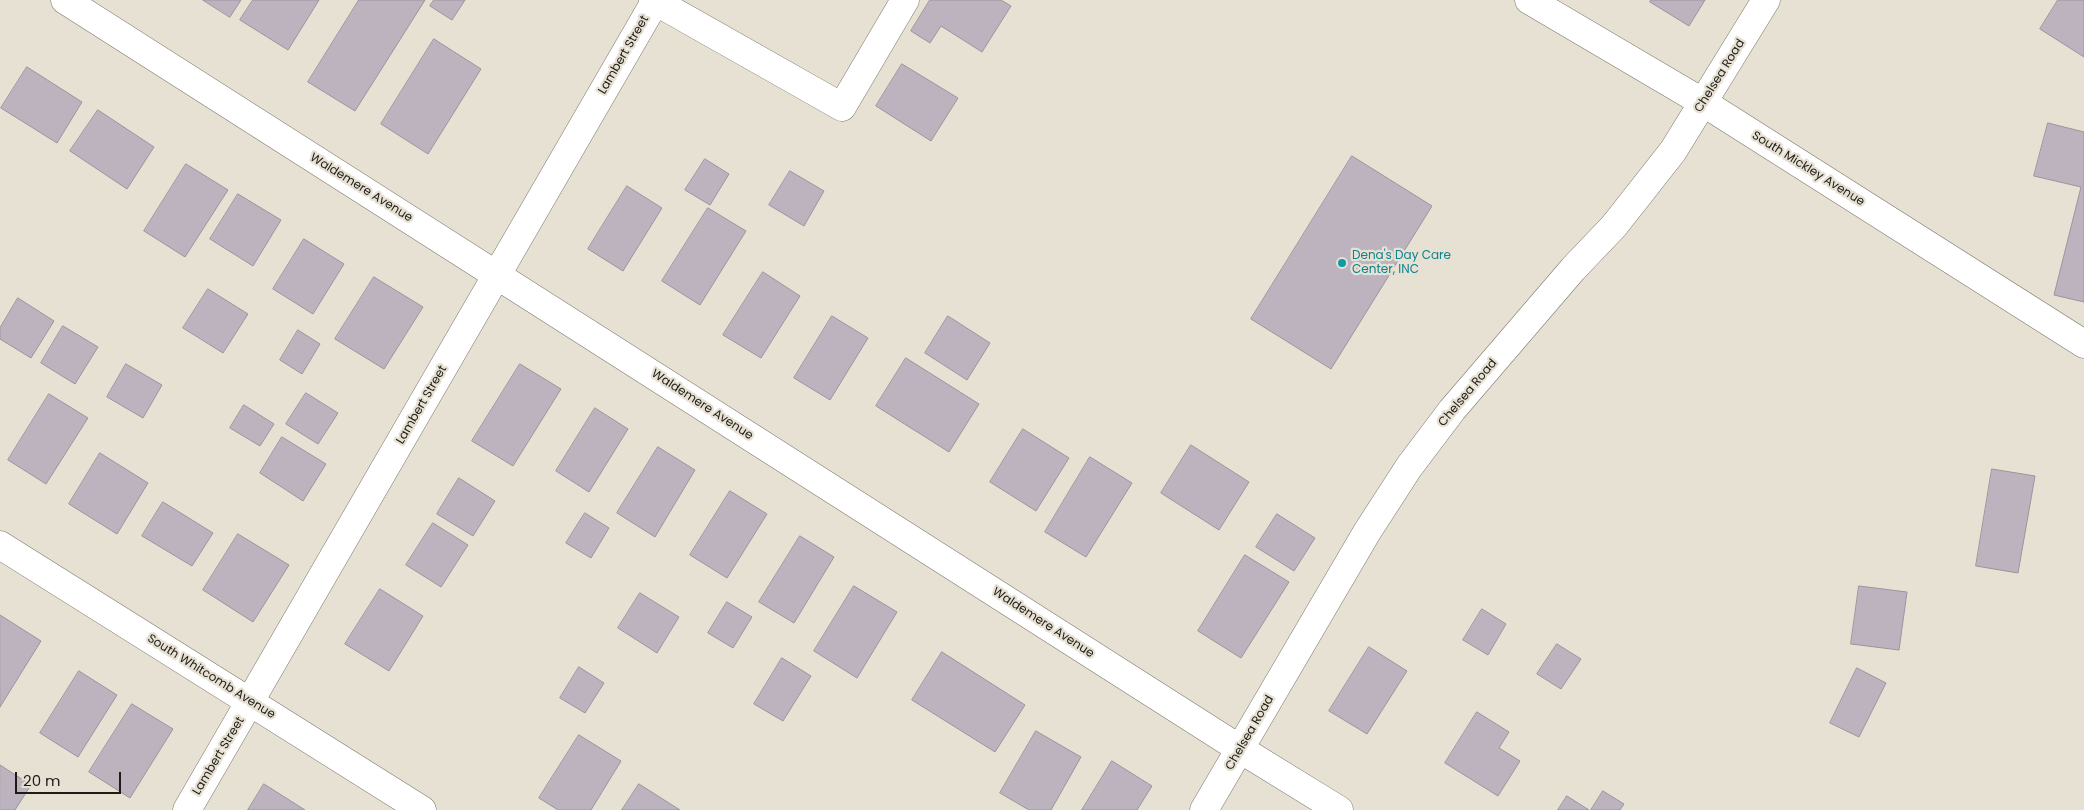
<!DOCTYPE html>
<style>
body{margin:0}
#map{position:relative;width:2084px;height:810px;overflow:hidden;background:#e7e1d4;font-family:Poppins,sans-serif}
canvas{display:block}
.scale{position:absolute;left:15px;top:772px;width:106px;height:22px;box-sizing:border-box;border:2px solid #1d1b16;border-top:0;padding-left:6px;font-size:15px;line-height:18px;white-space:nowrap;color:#1d1b16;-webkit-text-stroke:4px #e7e1d4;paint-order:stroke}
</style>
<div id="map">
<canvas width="2084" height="810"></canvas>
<div class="scale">20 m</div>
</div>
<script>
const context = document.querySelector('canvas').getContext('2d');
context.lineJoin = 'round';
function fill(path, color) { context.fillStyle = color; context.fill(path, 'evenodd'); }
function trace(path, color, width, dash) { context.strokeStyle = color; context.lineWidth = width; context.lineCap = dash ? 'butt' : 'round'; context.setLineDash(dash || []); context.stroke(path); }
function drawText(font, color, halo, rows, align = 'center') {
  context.font = font + ' Poppins,sans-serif'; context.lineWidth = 4.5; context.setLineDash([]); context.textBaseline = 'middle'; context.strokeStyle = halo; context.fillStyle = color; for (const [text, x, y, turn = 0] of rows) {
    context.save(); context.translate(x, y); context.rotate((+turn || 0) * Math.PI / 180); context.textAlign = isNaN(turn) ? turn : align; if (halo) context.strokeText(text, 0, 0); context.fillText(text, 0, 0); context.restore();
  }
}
const building = new Path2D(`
 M203 0H241L230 17Z
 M253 0H319L288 50 240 20Z
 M359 0H425L355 111 308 82Z
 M434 0H465L452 20 430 6Z
 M930 0H1001L1011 6 982 52 941 26 930 43 911 31Z
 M1651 0H1705L1689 26 1650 2Z
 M2058 0H2084V57L2040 29Z
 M434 39 481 69 428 154 381 124Z
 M902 64 958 98 931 141 876 106Z
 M27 67 82 102 57 143 1 108Z
 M98 110 154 147 127 189 70 151Z
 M2048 123 2084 132V302L2054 295 2081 187 2034 176Z
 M1352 156 1432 206 1331 369 1251 319Z
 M705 159 729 174 710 205 685 190Z
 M186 164 228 190 185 257 144 231Z
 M790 171 824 191 804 226 769 205Z
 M627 186 662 208 623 271 588 249Z
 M238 194 281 220 253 266 210 239Z
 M708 208 746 231 700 305 662 281Z
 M304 239 344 264 313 314 273 289Z
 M763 272 800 296 761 358 723 335Z
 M374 277 423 307 384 369 335 339Z
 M208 289 248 314 223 353 183 328Z
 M18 298 54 321 31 358 0 339V328Z
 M832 316 868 338 830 400 794 378Z
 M948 316 990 343 967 380 925 353Z
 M63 326 98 347 75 384 41 363Z
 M298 330 320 344 302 374 280 360Z
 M906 358 979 404 949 452 876 406Z
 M126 364 162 385 143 418 107 397Z
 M520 364 561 389 513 466 472 441Z
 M306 393 338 413 318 444 286 424Z
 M49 394 88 418 46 484 8 460Z
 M244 405 274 424 260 446 230 428Z
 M595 408 628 429 589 492 556 471Z
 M1023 429 1069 458 1036 511 990 482Z
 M282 437 326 464 303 501 260 473Z
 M1191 445 1249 482 1219 530 1161 493Z
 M658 447 695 470 655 537 617 513Z
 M100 453 148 483 117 534 69 504Z
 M1090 457 1132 483 1086 557 1045 532Z
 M1992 469 2035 476 2018 573 1976 566Z
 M459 478 495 501 473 536 437 514Z
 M730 491 767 514 727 578 690 555Z
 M163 502 213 533 192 566 142 536Z
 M585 513 609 528 591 558 566 543Z
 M1277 514 1315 538 1294 571 1256 547Z
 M433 523 468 545 441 587 406 565Z
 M238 534 289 565 253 622 203 590Z
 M800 536 834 557 794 623 759 602Z
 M1245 555 1289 582 1241 658 1198 631Z
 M854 586 897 612 857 678 814 651Z
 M1859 586 1907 592 1899 650 1851 644Z
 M380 589 423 616 389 671 345 644Z
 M640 593 679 617 657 653 618 628Z
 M727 602 752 617 733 648 708 633Z
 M1482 609 1506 624 1488 655 1463 640Z
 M0 615 41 641 0 707Z
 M1557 644 1581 659 1561 689 1537 674Z
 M1369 647 1407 671 1367 734 1329 711Z
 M942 652 1025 705 995 752 912 700Z
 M782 658 811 676 783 721 754 704Z
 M579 667 604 683 585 713 560 698Z
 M1857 668 1886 683 1859 737 1830 723Z
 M79 671 117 695 78 757 40 733Z
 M132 704 173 729 130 798 89 772Z
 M1477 712 1509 732 1499 748 1520 761 1498 796 1445 763Z
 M1036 731 1081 757 1051 810H1029L1000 793Z
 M579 735 621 761 591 810H558L539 798Z
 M1112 761 1152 786 1137 810H1082Z
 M0 765 31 785 15 810H0Z
 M264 784 305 810H248Z
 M639 784 680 810H622Z
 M1603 791 1624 804 1620 810H1591Z
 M1567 796 1589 810H1558Z`);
fill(building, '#bcb3bf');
trace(building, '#9b939e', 1);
const minor = new Path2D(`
 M65 0 1240 749 1339 810
 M653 0 842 107 905 0
 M1529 0 1704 103 2084 344
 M0 545 422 810
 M187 810 656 0
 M1204 810 1367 532 1409 467 1452 410 1573 269 1614 226 1673 151 1766 0`);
trace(minor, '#7d786c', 29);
trace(minor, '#fff', 28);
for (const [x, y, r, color] of [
 [1342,263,5,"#0f9aa8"]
]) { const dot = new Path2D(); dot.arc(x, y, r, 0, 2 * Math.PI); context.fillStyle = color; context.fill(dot); trace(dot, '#e7e1d4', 2); }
drawText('12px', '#1d1b16', '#e7e1d4', [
 ["Lambert Street",624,55,-60],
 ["Chelsea Road",1720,76,-58],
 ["South Mickley Avenue",1808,169,32],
 ["Waldemere Avenue",361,188,32],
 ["Chelsea Road",1468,393,-50],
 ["Lambert Street",422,405,-60],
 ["Waldemere Avenue",702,405,33],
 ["Waldemere Avenue",1043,623,33],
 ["South Whitcomb Avenue",211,677,32],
 ["Chelsea Road",1250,733,-60],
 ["Lambert Street",219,756,-59]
]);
drawText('12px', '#0d838f', '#e7e1d4', [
 ["Dena's Day Care",1352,256],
 ["Center, INC",1352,270]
], 'left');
</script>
